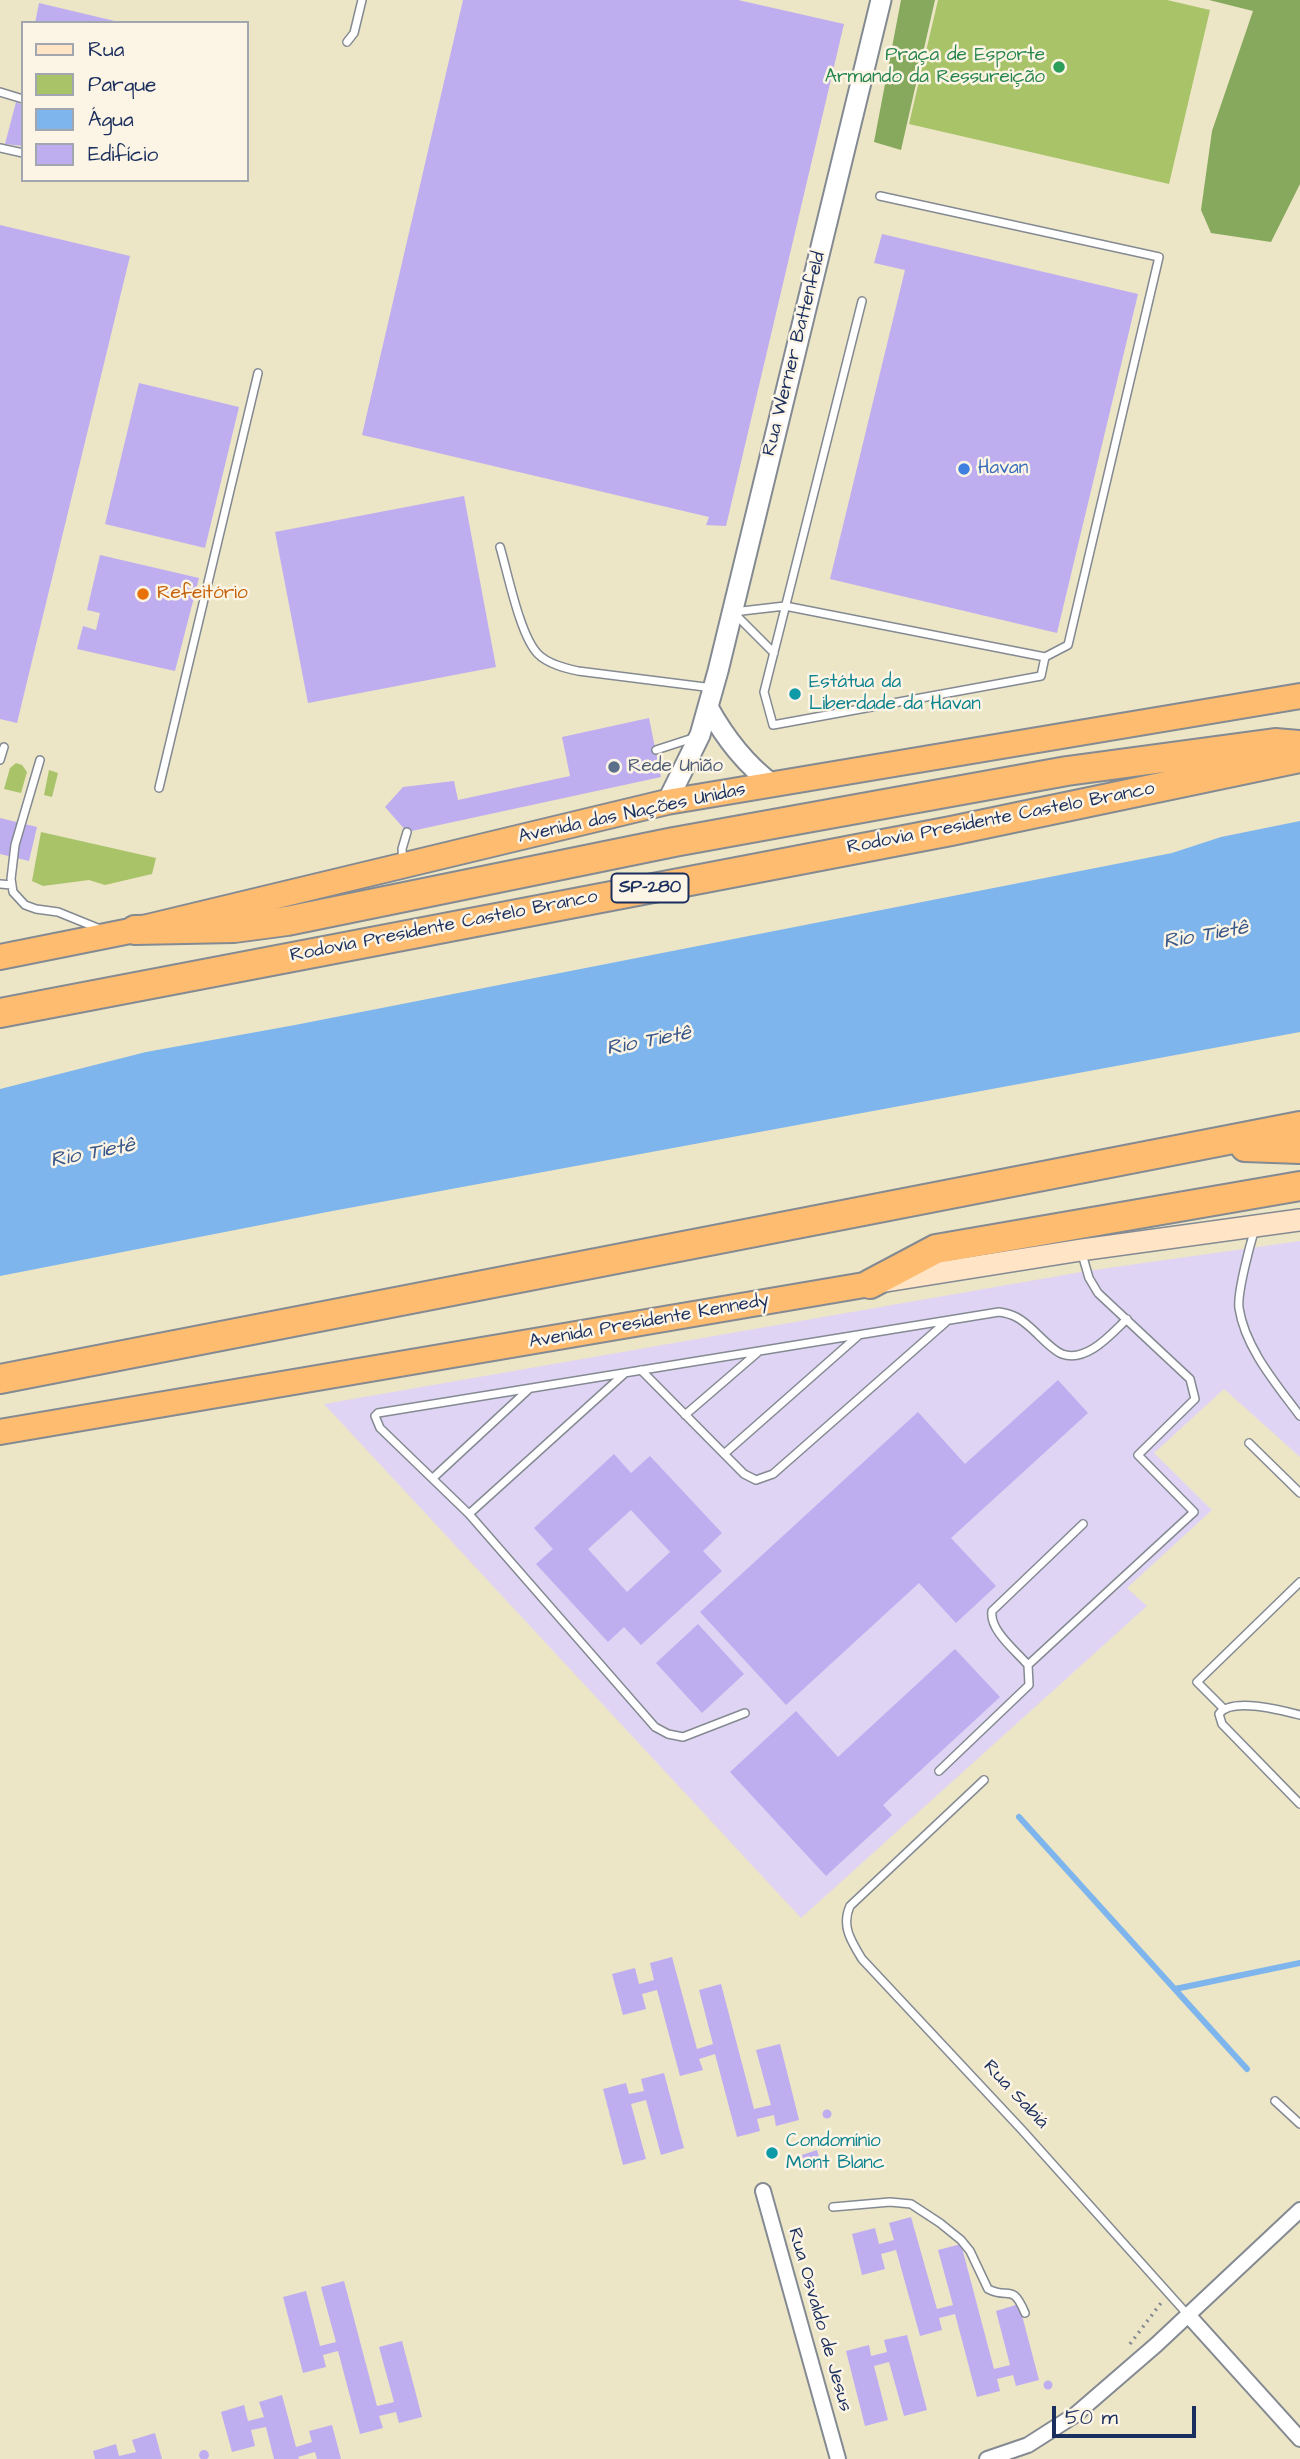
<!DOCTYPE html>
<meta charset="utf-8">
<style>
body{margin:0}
#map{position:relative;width:1300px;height:2459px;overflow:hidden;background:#ece5c6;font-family:"Architects Daughter",sans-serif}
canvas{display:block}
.legend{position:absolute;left:21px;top:21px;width:228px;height:161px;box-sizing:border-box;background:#fcf5e5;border:2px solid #a2a6af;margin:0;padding:9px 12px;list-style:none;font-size:21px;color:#1b2f5e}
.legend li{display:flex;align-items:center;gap:14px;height:35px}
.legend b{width:35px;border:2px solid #a2a6af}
.scale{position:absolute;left:1052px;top:2406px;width:144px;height:32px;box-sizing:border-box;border:4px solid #1b2f5e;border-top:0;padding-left:9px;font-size:21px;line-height:24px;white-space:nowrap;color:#1b2f5e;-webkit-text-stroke:5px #fcf5e5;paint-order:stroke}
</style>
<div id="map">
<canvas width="1300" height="2459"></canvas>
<ul class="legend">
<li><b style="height:9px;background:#ffe4c6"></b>Rua</li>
<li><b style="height:19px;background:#a9c369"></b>Parque</li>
<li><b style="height:19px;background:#7eb5ed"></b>Água</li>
<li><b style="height:19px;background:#beaef0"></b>Edifício</li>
</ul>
<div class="scale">50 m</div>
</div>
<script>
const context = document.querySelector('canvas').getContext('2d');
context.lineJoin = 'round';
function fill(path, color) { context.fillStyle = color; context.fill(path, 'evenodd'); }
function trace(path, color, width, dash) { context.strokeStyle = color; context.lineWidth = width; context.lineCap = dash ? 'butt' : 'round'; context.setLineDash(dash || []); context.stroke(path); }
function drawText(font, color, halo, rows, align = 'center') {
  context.font = font + ' "Architects Daughter",sans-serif'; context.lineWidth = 5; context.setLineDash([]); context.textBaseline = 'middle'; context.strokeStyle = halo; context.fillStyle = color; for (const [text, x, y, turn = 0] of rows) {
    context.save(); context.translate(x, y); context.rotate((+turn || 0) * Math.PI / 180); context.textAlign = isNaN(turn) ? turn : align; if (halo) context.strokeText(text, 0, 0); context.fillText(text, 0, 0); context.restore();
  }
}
fill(new Path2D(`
 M1300 1241V1457L1224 1389 1154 1453 1212 1510 1127 1588 1147 1606 801 1918 324 1404 1087 1271Z`), '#e0d4f4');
fill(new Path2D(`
 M938 0H1167L1210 10 1169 184 909 124Z
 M16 763 22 765 27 772 21 793 4 789 10 768Z
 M49 770 58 773 52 797 44 795Z
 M41 832 156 858 152 874 105 885 89 880 43 886 32 881Z`), '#a9c369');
fill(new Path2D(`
 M901 0H935L901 150 874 142Z
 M1209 0H1300V184L1271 242 1211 233 1201 210 1212 131 1253 11Z`), '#86a95d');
fill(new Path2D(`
 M1300 821V1032L327 1212 0 1276V1089L146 1052 295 1025 1172 853 1221 837Z`), '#7eb5ed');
trace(new Path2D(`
 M1019 1817 1247 2069
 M1175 1989 1300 1963`), '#7eb5ed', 6);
fill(new Path2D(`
 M463 0H738L844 24 726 526 706 525 709 517 362 435Z
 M39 3 119 22V23H35Z
 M16 102 23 105V146L5 144Z
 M0 225 130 256 17 723 0 719Z
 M882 234 1138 294 1057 633 830 579 905 270 874 263Z
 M139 383 239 407 205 548 105 524Z
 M464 496 496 667 308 703 275 532Z
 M100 555 199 578 175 671 77 649 83 626 96 630 100 613 87 610Z
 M649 718 661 777 407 832 385 807 403 787 454 781 458 800 570 776 562 737Z
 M0 818 37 827 29 861 0 854Z
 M1058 1380 1088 1413 951 1538 996 1586 956 1623 919 1583 786 1705 700 1612 918 1412 965 1464Z
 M614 1454 631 1473 650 1456 722 1533 703 1551 722 1571 641 1645 624 1627 608 1642 536 1564 553 1549 534 1528ZM631 1510 670 1552 627 1592 588 1549Z
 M698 1624 744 1674 702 1713 656 1663Z
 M955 1649 1000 1697 883 1805 892 1815 826 1876 730 1772 796 1711 838 1757Z
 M672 1957 697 2049 713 2044 699 1990 721 1984 754 2109 771 2105 756 2050 780 2044 799 2120 776 2126 774 2115 757 2119 760 2131 737 2137 715 2054 699 2059 703 2070 680 2076 657 1990 642 1994 646 2009 623 2015 612 1974 635 1968 639 1984 654 1980 650 1963Z
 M664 2073 684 2148 661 2155 646 2100 631 2104 646 2159 623 2165 603 2089 626 2083 629 2094 644 2091 641 2079Z
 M822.5 2114a4.5 4.5 0 1 1 9 0a4.5 4.5 0 1 1-9 0Z
 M776 2145 779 2157 768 2160 765 2148Z
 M817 2150 822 2167 807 2171 802 2155Z
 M911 2217 937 2309 953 2305 938 2250 961 2244 994 2369 1010 2365 996 2311 1019 2304 1039 2380 1016 2386 1013 2375 997 2379 1000 2391 977 2397 955 2314 939 2318 942 2330 920 2336 896 2250 881 2254 885 2269 862 2275 852 2234 875 2228 879 2244 894 2240 889 2223Z
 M344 2281 377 2406 394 2402 379 2347 402 2341 422 2417 399 2423 396 2412 379 2416 383 2428 360 2434 338 2351 323 2355 326 2367 303 2373 283 2297 306 2291 320 2346 336 2342 321 2287Z
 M907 2335 927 2410 904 2416 889 2362 874 2366 888 2420 865 2426 846 2351 869 2345 871 2356 887 2352 884 2340Z
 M1043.5 2385a4.5 4.5 0 1 1 9 0a4.5 4.5 0 1 1-9 0Z
 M282 2395 296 2447 312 2442 309 2431 332 2425 341 2459H317L315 2452 298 2457 299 2459H274L266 2427 251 2430 255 2446 232 2452 221 2412 244 2405 248 2421 264 2417 259 2402Z
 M155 2433 162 2459H95L93 2451 116 2444 119 2456 136 2452 132 2440Z
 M199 2455a5 5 0 1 1 10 0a5 5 0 1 1-10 0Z`), '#beaef0');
const service = new Path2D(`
 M347 42 354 33 362 0
 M0 92 23 99
 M0 148 23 153
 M862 301 764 692 773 725 1041 676 1045 657
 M500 547C508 574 520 636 538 654 548 664 565 668 578 671L713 688
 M774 653 733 612 785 606 1045 657 1068 645 1159 257 880 196
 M656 750 696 737
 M0 760 4 747
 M40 760 15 845 11 879 13 892 25 905 36 909 58 912 100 929
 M159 788 258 373
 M403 862 402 849 407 832
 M0 884 12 885
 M1255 1228C1250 1245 1237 1293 1239 1308 1245 1348 1277 1385 1300 1416
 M641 1370 744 1474 756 1480 773 1474 946 1322
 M685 1415 757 1353
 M1249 1443 1300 1493
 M724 1454 859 1335
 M433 1478 529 1389
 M469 1514 624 1374
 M1028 1665C1016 1651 989 1630 992 1611L1083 1524
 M1223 1708 1197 1682 1300 1582
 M745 1713 683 1737 668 1734 655 1727 469 1514 380 1428 375 1416 378 1413 999 1312C1014 1314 1021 1319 1032 1329 1041 1337 1052 1350 1062 1354 1087 1363 1111 1334 1127 1319
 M1300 1715C1281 1710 1231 1697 1219 1714L1222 1724 1300 1804
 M939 1771 1029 1685 1028 1665 1194 1512 1138 1455 1195 1399 1190 1379 1098 1293 1089 1278 1082 1254
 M984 1780 850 1906C841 1926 851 1941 862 1959L1022 2130 1188 2315
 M1275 2101 1300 2124
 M833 2207 890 2202 911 2204 940 2223 961 2240 970 2251 988 2289C1009 2300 1012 2282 1025 2313`);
const minor = new Path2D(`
 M763 2191 838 2459
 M1188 2315 1300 2439
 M987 2459 1028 2445 1075 2415 1156 2345 1300 2210`);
const tertiary = new Path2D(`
 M708 707C725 738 744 763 772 784
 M667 802 700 735 718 671 881 0`);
const secondary = new Path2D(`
 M886 1281 1081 1250 1300 1220`);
const trunk = new Path2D(`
 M0 957 135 930 667 802 1300 696
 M0 1432 870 1284`);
const motorway = new Path2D(`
 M135 930 234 928 287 921 674 842 1067 771 1275 743 1300 745
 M0 1013 951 831 1300 758
 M1245 1147 1300 1149
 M870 1284 936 1249 1300 1186
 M0 1379 1300 1126`);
trace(service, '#848a92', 10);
trace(minor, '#848a92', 18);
trace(tertiary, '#848a92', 23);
trace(secondary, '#848a92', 24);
trace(trunk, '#848a92', 28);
trace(motorway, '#848a92', 32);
trace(new Path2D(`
 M1130 2344 1161 2303`), '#848a92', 3.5, [2, 5]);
trace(service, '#fff', 7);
trace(minor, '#fff', 14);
trace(tertiary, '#fff', 19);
trace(secondary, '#ffe4c6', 21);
trace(trunk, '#febc70', 24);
trace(motorway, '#febc70', 28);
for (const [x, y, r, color] of [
 [1059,67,7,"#2e9e5b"],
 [964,469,7,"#3f7fe0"],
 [143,594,7,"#e8710a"],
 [795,694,7,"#0f9aa8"],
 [614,767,7,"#5c6f8a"],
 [772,2153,7,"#0f9aa8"]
]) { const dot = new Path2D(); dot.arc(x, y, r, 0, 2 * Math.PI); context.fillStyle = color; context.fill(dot); trace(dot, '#fcf5e5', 2.5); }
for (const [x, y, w] of [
 [650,888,77]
]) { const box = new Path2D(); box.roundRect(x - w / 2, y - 14.5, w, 29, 5); context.fillStyle = '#fcf5e5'; context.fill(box); trace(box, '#1b2f5e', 2); }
drawText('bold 18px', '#1b2f5e', null, [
 ["SP-280",650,888]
]);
drawText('19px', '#27864d', '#fcf5e5', [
 ["Praça de Esporte",1045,56],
 ["Armando da Ressureição",1045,78]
], 'right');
drawText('19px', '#1b2f5e', '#fcf5e5', [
 ["Rua Werner Battenfeld",795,354,-76],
 ["Avenida das Nações Unidas",632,814,-12],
 ["Rodovia Presidente Castelo Branco",1001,819,-11],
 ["Rodovia Presidente Castelo Branco",444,927,-11],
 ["Avenida Presidente Kennedy",649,1322,-10],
 ["Rua Sabiá",1015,2095,47],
 ["Rua Osvaldo de Jesus",819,2320,74]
]);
drawText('19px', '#366cbe', '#fcf5e5', [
 ["Havan",978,469]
], 'left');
drawText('19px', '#c56008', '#fcf5e5', [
 ["Refeitório",157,594]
], 'left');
drawText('19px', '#0d838f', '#fcf5e5', [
 ["Estátua da",809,683],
 ["Liberdade da Havan",809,705],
 ["Condomínio",786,2142],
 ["Mont Blanc",786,2164]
], 'left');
drawText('19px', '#4e5e75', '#fcf5e5', [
 ["Rede União",628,767]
], 'left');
drawText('italic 21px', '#395789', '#fcf5e5', [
 ["Rio Tietê",1206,936,-10],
 ["Rio Tietê",649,1042,-11],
 ["Rio Tietê",93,1154,-11]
]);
</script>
